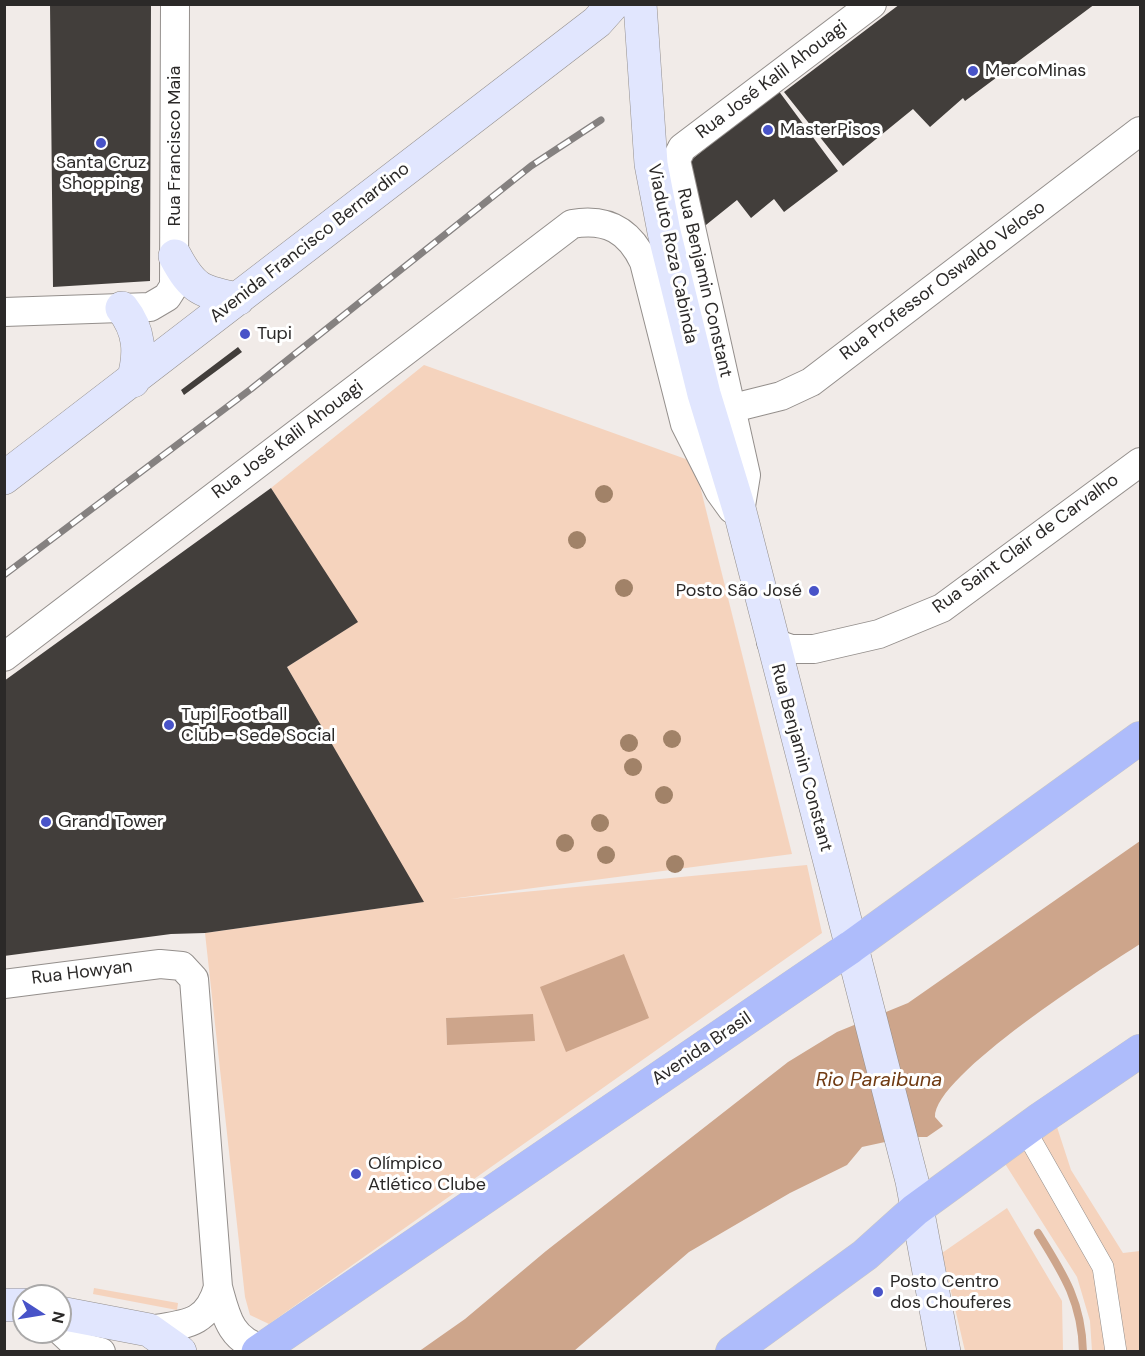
<!DOCTYPE html>
<meta charset="utf-8">
<style>
body{margin:0}
#map{position:relative;width:1145px;height:1356px;overflow:hidden;background:#f1ebe8;font-family:"DM Sans",sans-serif}
canvas{display:block}
.frame{position:absolute;inset:0;border:6px solid #2b2928;pointer-events:none}
.north{position:absolute;left:12px;top:1284px;width:60px;height:60px;box-sizing:border-box;background:#fff;border:2px solid #aaa9a9;border-radius:50%;rotate:102deg;font-size:16px;font-weight:700;line-height:24px;text-align:center;color:#2b2928}
.north::after{content:'';display:block;margin:auto;width:21px;height:27px;background:#4853c8;clip-path:polygon(50% 0,100% 100%,50% 72%,0 100%)}
</style>
<div id="map">
<canvas width="1145" height="1356"></canvas>
<div class="frame"></div>
<div class="north">N</div>
</div>
<script>
const context = document.querySelector('canvas').getContext('2d');
context.lineJoin = 'round';
function fill(path, color) { context.fillStyle = color; context.fill(path, 'evenodd'); }
function trace(path, color, width, dash) { context.strokeStyle = color; context.lineWidth = width; context.lineCap = dash ? 'butt' : 'round'; context.setLineDash(dash || []); context.stroke(path); }
function drawText(font, color, halo, rows, align = 'center') {
  context.font = font + ' "DM Sans",sans-serif'; context.lineWidth = 6; context.setLineDash([]); context.textBaseline = 'middle'; context.strokeStyle = halo; context.fillStyle = color; for (const [text, x, y, turn = 0] of rows) {
    context.save(); context.translate(x, y); context.rotate((+turn || 0) * Math.PI / 180); context.textAlign = isNaN(turn) ? turn : align; if (halo) context.strokeText(text, 0, 0); context.fillText(text, 0, 0); context.restore();
  }
}
fill(new Path2D(`
 M424 365 694 462 792 854 450 899 807 865 822 933 269 1324 250 1315 245 1297 205 933 423 902 287 667 357 622 271 488ZM533 1015 447 1044 446 1018Z
 M1056 1124 1071 1170 1123 1253 1140 1251V1351H1092L1090 1321 1077 1277 1002 1159Z
 M1007 1208 1062 1301 1063 1351H965L942 1253Z
 M94 1288 178 1303 177 1310 93 1294Z`), '#f5d3bd');
fill(new Path2D(`
 M1140 841V944C1103 968 934 1075 935 1117L943 1126 927 1137H908L862 1147 847 1165 790 1193 689 1252 574 1351 418 1352 465 1319 546 1251 788 1062 837 1032 908 1003Z
 M624 954 649 1018 566 1052 540 987Z
 M533 1014 535 1041 447 1045 446 1018Z`), '#cda58b');
trace(new Path2D(`
 M1038 1233C1063 1273 1082 1302 1083 1352`), '#cda58b', 8);
fill(new Path2D(`
 M50 4H151L150 281 53 287Z
 M900 4H1095L965 101 963 98 930 127 913 109 843 166 784 92Z
 M778 90 838 171 784 212 774 199 751 218 737 200 696 233 680 169Z
 M238 347 242 352 184 395 181 390Z
 M271 488 358 622 287 667 424 902 205 933 171 934 4 956V681Z`), '#423e3b');
const pedestrian = new Path2D(`
 M1025 1130 1103 1267 1116 1352`);
const minor = new Path2D(`
 M4 312 150 307 167 297 174 286 175 4
 M733 408 781 396 811 382 1140 131
 M740 512 746 475 676 160 682 148 872 4
 M771 642 791 649H814L879 634 942 608 1140 462
 M4 657 572 224C607 218 629 230 644 262L685 424 719 491 732 509
 M4 984 160 964 182 966 194 979 218 1287C226 1316 230 1340 263 1349
 M60 1330 77 1346 101 1352
 M149 1330C184 1324 207 1326 218 1287`);
const secondary = new Path2D(`
 M640 4 651 164 664 232 704 394 740 512 912 1181 944 1352
 M175 256C193 290 202 292 238 299
 M122 308C140 331 141 353 133 381
 M4 478 597 22 613 4
 M4 1305H24
 M60 1313 149 1330 180 1352`);
const trunk = new Path2D(`
 M258 1352 851 947 1140 738
 M732 1352 865 1255 915 1210 1040 1119 1140 1051`);
trace(pedestrian, '#948f8c', 22);
trace(minor, '#948f8c', 30);
trace(secondary, '#948f8c', 34);
trace(trunk, '#c8c7c7', 34);
trace(pedestrian, '#fff', 21);
trace(minor, '#fff', 28);
trace(secondary, '#e1e6fe', 33);
trace(trunk, '#aebcfb', 33);
const rail = new Path2D(`
 M4 575 251 389 531 166 601 120`);
trace(rail, '#858180', 7);
trace(rail, '#fff', 4.5, [14]);
context.fillStyle = '#a18268';
for (const [x, y] of [
 [604,494],
 [577,540],
 [624,588],
 [672,739],
 [629,743],
 [633,767],
 [664,795],
 [600,823],
 [565,843],
 [606,855],
 [675,864]
]) { context.beginPath(); context.arc(x, y, 9, 0, 2 * Math.PI); context.fill(); }
for (const [x, y, r, color] of [
 [973,71,6,"#4853c8"],
 [768,130,6,"#4853c8"],
 [101,143,6,"#4853c8"],
 [245,334,6,"#4853c8"],
 [814,591,6,"#4853c8"],
 [169,725,6,"#4853c8"],
 [46,822,6,"#4853c8"],
 [356,1174,6,"#4853c8"],
 [878,1292,6,"#4853c8"]
]) { const dot = new Path2D(); dot.arc(x, y, r, 0, 2 * Math.PI); context.fillStyle = color; context.fill(dot); trace(dot, '#fff', 2); }
drawText('18px', '#2b2928', '#fff', [
 ["MercoMinas",985,71],
 ["MasterPisos",780,130],
 ["Santa Cruz",101,163,"center"],
 ["Shopping",101,184,"center"],
 ["Tupi",257,334],
 ["Posto São José",802,591,"right"],
 ["Tupi Football",181,715],
 ["Club - Sede Social",181,736],
 ["Grand Tower",58,822],
 ["Olímpico",368,1164],
 ["Atlético Clube",368,1185],
 ["Posto Centro",890,1282],
 ["dos Chouferes",890,1303]
], 'left');
drawText('18px', '#2b2928', '#fff', [
 ["Rua José Kalil Ahouagi",772,80,-37],
 ["Rua Francisco Maia",175,146,-90],
 ["Avenida Francisco Bernardino",310,243,-38],
 ["Viaduto Roza Cabinda",672,254,78],
 ["Rua Professor Oswaldo Veloso",943,281,-37],
 ["Rua Benjamin Constant",704,283,77],
 ["Rua José Kalil Ahouagi",288,440,-37],
 ["Rua Saint Clair de Carvalho",1026,544,-36],
 ["Rua Benjamin Constant",801,758,75],
 ["Rua Howyan",82,973,-7],
 ["Avenida Brasil",702,1049,-34]
]);
drawText('italic 20px', '#703b13', '#fff', [
 ["Rio Paraibuna",879,1081]
]);
</script>
